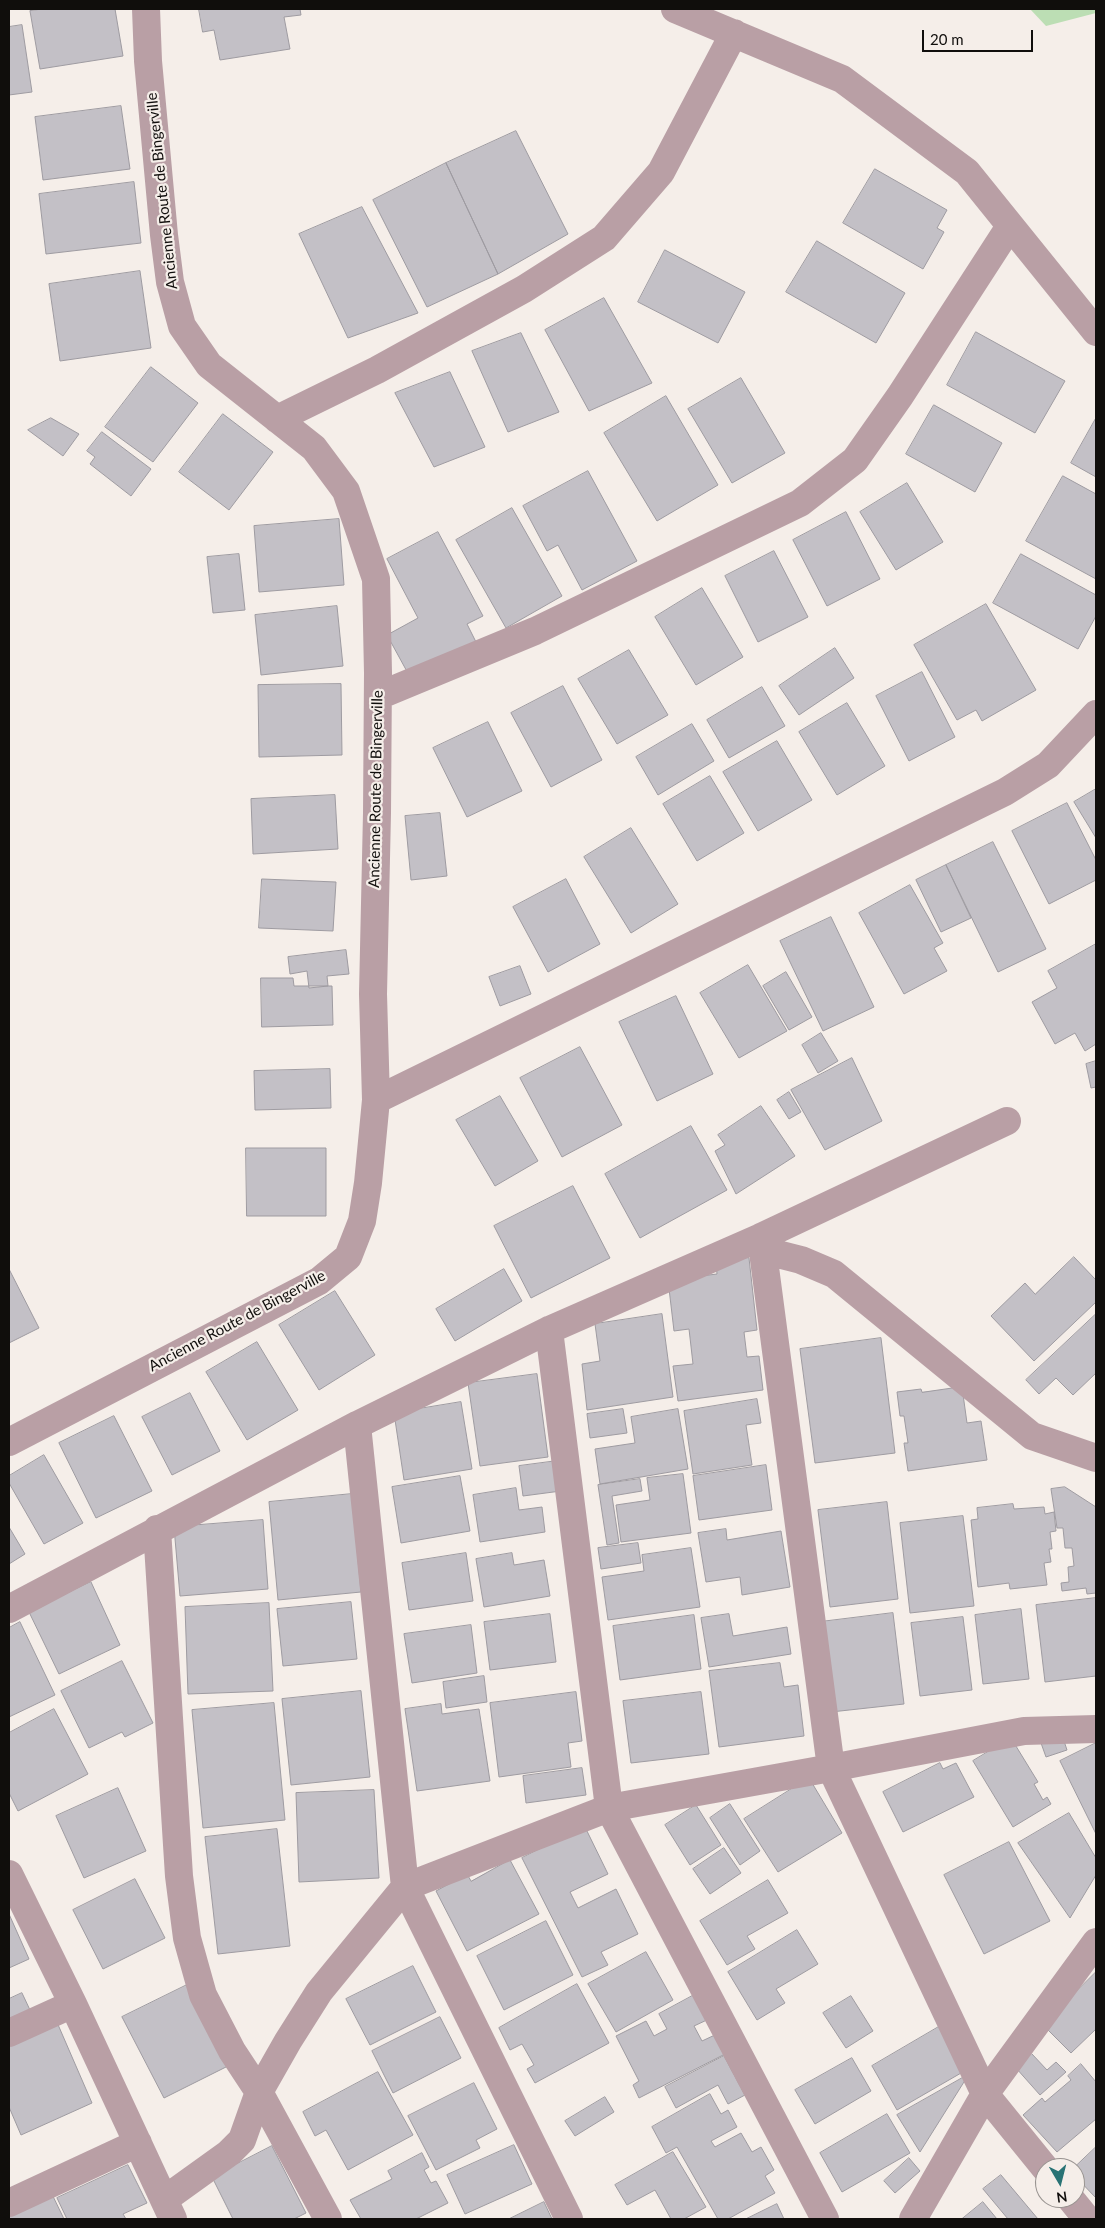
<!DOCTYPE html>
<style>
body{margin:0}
#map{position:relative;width:1105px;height:2228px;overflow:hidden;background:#f5eee9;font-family:Lato,sans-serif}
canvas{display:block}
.frame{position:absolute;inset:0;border:10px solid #100e0c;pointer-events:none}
.north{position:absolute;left:1035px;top:2158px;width:50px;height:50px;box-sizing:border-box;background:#f5eee9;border:1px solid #999491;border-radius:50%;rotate:172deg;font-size:14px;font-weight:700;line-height:20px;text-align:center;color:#100e0c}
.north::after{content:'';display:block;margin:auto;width:18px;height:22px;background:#297375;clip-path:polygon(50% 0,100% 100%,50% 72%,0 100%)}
.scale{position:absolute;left:922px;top:30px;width:111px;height:22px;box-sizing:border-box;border:2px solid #100e0c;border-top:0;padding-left:6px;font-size:15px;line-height:18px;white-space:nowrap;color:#100e0c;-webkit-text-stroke:4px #f5eee9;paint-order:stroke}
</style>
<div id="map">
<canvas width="1105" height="2228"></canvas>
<div class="frame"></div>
<div class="north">N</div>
<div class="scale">20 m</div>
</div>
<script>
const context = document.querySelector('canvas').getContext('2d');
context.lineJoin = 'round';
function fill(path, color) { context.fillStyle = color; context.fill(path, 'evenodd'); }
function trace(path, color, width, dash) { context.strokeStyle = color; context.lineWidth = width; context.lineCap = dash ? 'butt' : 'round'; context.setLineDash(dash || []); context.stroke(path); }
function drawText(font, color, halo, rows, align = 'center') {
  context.font = font + ' Lato,sans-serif'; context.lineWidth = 4.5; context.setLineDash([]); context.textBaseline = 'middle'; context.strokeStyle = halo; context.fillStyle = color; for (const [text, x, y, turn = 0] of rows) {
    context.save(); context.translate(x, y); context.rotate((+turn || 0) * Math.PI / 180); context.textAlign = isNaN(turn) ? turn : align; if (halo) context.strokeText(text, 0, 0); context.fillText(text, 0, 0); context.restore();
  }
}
fill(new Path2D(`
 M1030 9H1096V13L1046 26Z`), '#bcdeb4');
const building = new Path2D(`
 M42 9H115L123 56 40 69 30 11Z
 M199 9H300L301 15 284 17 290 49 220 60 214 30 203 32Z
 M22 25 32 92 9 95V27Z
 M121 106 130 169 43 180 35 117Z
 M516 131 568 234 498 274 446 163Z
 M446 163 498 274 427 307 373 200Z
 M875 169 947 210 937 228 944 232 923 269 843 223Z
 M134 182 141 243 46 254 39 194Z
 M362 207 418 313 348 338 299 234Z
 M817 241 905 293 876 343 786 292Z
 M665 250 745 292 718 343 638 302Z
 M140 271 151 348 60 361 49 284Z
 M604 298 652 383 589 411 545 330Z
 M976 332 1065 381 1035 433 947 385Z
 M521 333 559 412 508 432 472 351Z
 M151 367 198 403 153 462 105 427Z
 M450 372 485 447 434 467 395 393Z
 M741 378 785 453 732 483 688 409Z
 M666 396 718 485 657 521 604 433Z
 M934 405 1002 443 975 492 906 454Z
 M223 414 273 452 229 510 179 472Z
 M51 418 79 434 63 456 28 430Z
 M1096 418V477L1071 463Z
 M102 432 151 469 131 496 90 464 95 457 87 451Z
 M588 471 637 561 582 590 558 545 547 551 523 506Z
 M1063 476 1096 494V579L1026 541Z
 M907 483 943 542 896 570 860 512Z
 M512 508 562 596 506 628 456 540Z
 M846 512 880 579 827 606 793 540Z
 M339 519 344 585 259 592 254 526Z
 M438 532 483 616 467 624 476 642 410 677 387 635 418 618 387 559Z
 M774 551 808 617 758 642 725 576Z
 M239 554 245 610 213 613 207 557Z
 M1021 554 1096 595V616L1078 649 993 603Z
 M702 588 743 657 696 685 655 617Z
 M986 604 1036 690 982 721 976 710 957 720 914 645Z
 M337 606 343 666 261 675 255 615Z
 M835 648 854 678 799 715 779 686Z
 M629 650 668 715 617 744 578 679Z
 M922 672 955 737 909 761 876 696Z
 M341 684 342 755 259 757 258 685Z
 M563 686 602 760 551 787 511 713Z
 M762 687 785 726 729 758 707 720Z
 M847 703 885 766 837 795 799 732Z
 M488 722 522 791 467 817 433 748Z
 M692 724 714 761 658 795 636 757Z
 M777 741 812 800 758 831 723 772Z
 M710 776 744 833 697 861 663 804Z
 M1096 789V838L1074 802Z
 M335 795 338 849 253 854 251 799Z
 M1067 803 1096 860V880L1049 904 1012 831Z
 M440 813 447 876 411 880 405 816Z
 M631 828 678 904 631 933 584 857Z
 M993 842 1046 949 998 972 946 865Z
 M946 865 971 918 941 932 916 880Z
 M262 879 336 882 333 931 259 928Z
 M566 879 600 944 548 972 513 907Z
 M910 885 943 943 934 948 947 971 904 994 859 913Z
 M831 917 874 1007 823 1031 780 941Z
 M1096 944V1044L1085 1051 1075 1033 1055 1044 1032 1002 1057 988 1048 971Z
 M346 950 349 974 327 976 328 986 309 988 307 971 290 974 288 957Z
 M748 965 787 1031 739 1058 700 993Z
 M520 966 531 994 500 1006 489 977Z
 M786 972 812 1017 789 1030 763 986Z
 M261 978H293L294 986H332L333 1025 262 1027Z
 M676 996 713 1074 657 1101 619 1022Z
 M821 1033 838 1061 818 1073 802 1045Z
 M580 1047 622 1125 562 1157 520 1078Z
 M852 1058 882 1121 825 1150 791 1090Z
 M1096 1061V1087L1091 1088 1086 1064Z
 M330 1069 331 1108 255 1110 254 1071Z
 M789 1092 801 1112 789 1119 777 1100Z
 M500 1096 538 1161 495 1186 456 1120Z
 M761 1106 795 1156 736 1194 715 1151 725 1145 718 1135Z
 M691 1126 727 1190 640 1238 605 1174Z
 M246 1148H326V1216H247Z
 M573 1186 610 1258 531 1298 494 1226Z
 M1074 1257 1096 1280V1302L1034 1361 991 1316 1025 1283 1035 1294Z
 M749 1258 757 1330 744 1332 747 1357 759 1356 763 1390 678 1401 673 1366 693 1364 689 1329 674 1331 668 1280 717 1274 716 1262Z
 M9 1269 39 1328 9 1343Z
 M504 1269 522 1301 455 1341 436 1309Z
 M335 1291 375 1355 319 1390 279 1325Z
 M662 1314 673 1397 587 1410 582 1364 600 1361 595 1324Z
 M1096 1314V1373L1073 1395 1056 1378 1039 1394 1026 1380Z
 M881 1338 895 1453 815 1463 800 1349Z
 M257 1342 298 1410 247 1440 206 1372Z
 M537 1374 548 1457 480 1466 468 1383Z
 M962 1387 967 1423 981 1421 987 1460 908 1471 904 1443H908L904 1416H900L897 1392 921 1389 922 1392Z
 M190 1393 220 1451 172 1475 142 1417Z
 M757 1399 761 1423 746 1425 752 1465 693 1474 684 1411Z
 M461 1402 472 1469 404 1480 394 1413Z
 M623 1409 627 1433 590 1438 587 1414Z
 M678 1409 688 1469 600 1484 595 1449 635 1443 631 1417Z
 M114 1416 152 1491 96 1518 59 1443Z
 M44 1455 83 1523 44 1544 9 1483V1476Z
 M557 1461 561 1491 523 1496 519 1466Z
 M766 1465 772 1510 699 1520 693 1476Z
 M683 1474 691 1533 621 1542 616 1505 650 1500 647 1478Z
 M460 1476 470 1531 401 1543 392 1487Z
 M640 1479 642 1491 612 1496 619 1543 607 1545 598 1485Z
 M1065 1487 1096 1507V1593L1087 1594 1086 1588 1062 1591 1061 1583 1069 1582 1068 1567 1074 1566 1072 1548H1065L1063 1528H1057L1051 1489Z
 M516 1488 519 1510 542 1507 545 1532 480 1542 473 1495Z
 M352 1494 361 1592 278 1600 269 1502Z
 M887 1502 898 1599 830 1607 818 1510Z
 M1013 1504 1014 1509 1044 1507 1045 1514 1054 1512 1056 1531 1050 1532 1052 1549H1049L1051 1562 1044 1563 1047 1585 1010 1589 1009 1583 978 1587 971 1520 978 1519 977 1508Z
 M963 1516 974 1606 910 1613 900 1523Z
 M263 1520 268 1589 180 1596 174 1527Z
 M9 1527 25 1554 9 1564Z
 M726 1529 727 1540 781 1531 790 1587 742 1595 740 1577 706 1582 698 1533Z
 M638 1543 641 1563 601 1569 598 1548Z
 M691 1548 700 1607 608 1620 602 1577 644 1571 642 1555Z
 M466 1553 473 1601 409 1610 402 1563Z
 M512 1553 514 1565 544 1560 550 1596 484 1607 476 1559Z
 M91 1582 120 1645 59 1674 29 1612Z
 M1096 1598V1676L1045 1682 1036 1605Z
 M351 1602 357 1659 283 1666 277 1609Z
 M269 1603 273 1691 188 1694 185 1607Z
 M1021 1609 1029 1679 983 1684 975 1615Z
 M893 1613 904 1704 831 1712 820 1622Z
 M550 1614 556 1662 490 1670 484 1622Z
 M729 1614 733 1636 787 1627 791 1654 709 1667 701 1618Z
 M694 1615 701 1669 620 1680 613 1626Z
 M963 1617 972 1690 920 1696 911 1623Z
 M20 1622 55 1695 9 1717V1628Z
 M471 1625 477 1673 412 1683 404 1634Z
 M122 1661 153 1723 125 1737 122 1732 89 1748 61 1691Z
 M780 1663 784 1687 798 1685 804 1736 719 1747 709 1671Z
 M484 1676 487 1702 446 1708 443 1682Z
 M361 1691 370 1777 291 1785 282 1699Z
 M576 1692 582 1741 568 1743 571 1767 499 1777 490 1703Z
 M701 1692 709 1754 631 1763 623 1701Z
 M274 1703 285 1820 203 1828 192 1710Z
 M441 1704 442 1714 479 1709 490 1781 417 1791 405 1709Z
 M54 1709 88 1774 18 1811 9 1793V1733Z
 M1062 1735 1067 1750 1046 1757 1041 1743Z
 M1011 1738 1038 1782 1034 1784 1043 1800 1047 1797 1051 1804 1013 1827 973 1761Z
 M1096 1743V1834L1060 1761Z
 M940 1763 943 1769 956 1763 974 1797 903 1832 883 1792Z
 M582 1768 586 1795 526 1803 523 1776Z
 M809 1778 842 1833 778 1872 744 1819Z
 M118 1788 146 1851 84 1878 56 1816Z
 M374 1790 379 1878 299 1882 296 1793Z
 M730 1804 760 1851 740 1865 710 1818Z
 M696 1805 721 1845 690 1865 665 1825Z
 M1069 1813 1096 1858V1875L1070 1918 1018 1843Z
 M585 1827 608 1874 570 1892 578 1908 616 1889 638 1934 601 1952 608 1965 582 1977 522 1858Z
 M277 1829 290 1946 218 1954 205 1837Z
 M1009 1842 1050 1921 984 1954 944 1875Z
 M724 1848 741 1873 710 1894 693 1869Z
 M510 1860 539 1914 467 1951 436 1891 467 1874 471 1881Z
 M135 1879 165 1938 103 1969 73 1910Z
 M768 1880 788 1913 747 1936 755 1949 727 1965 700 1921Z
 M9 1914 29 1959 9 1968Z
 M546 1921 573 1975 504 2010 477 1956Z
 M797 1930 818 1964 776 1989 785 2003 757 2020 728 1972Z
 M646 1952 673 2000 616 2032 588 1984Z
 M413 1966 436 2012 370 2045 346 1999Z
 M1096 1972V2029L1071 2053 1043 2025Z
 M189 1984 230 2065 164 2098 122 2017Z
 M577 1984 609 2043 535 2083 527 2069 534 2065 522 2044 510 2050 499 2028Z
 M22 1993 30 2010 9 2019V1999Z
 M696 1994 709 2019 694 2026 702 2041 717 2034 727 2053 639 2098 633 2085 639 2081 616 2036 646 2021 654 2036 667 2029 659 2014Z
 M851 1996 873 2031 846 2048 823 2013Z
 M440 2017 461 2058 393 2093 372 2051Z
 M56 2020 92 2103 21 2135 9 2107V2041Z
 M942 2025 968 2069 897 2110 872 2066Z
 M1032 2054 1047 2070 1056 2062 1066 2072 1040 2095 1016 2068Z
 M724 2056 745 2095 728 2104 718 2085 676 2108 665 2087Z
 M852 2058 871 2091 815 2124 795 2090Z
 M1081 2064 1096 2082V2119L1057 2152 1023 2115 1042 2098 1045 2102 1071 2080 1068 2076Z
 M378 2072 413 2135 348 2170 326 2130 315 2136 303 2112Z
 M969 2074 920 2152 897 2115Z
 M474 2083 497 2129 476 2140 480 2148 436 2170 408 2116Z
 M710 2094 721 2114 728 2110 737 2127 711 2141 715 2147 741 2133 752 2152 761 2147 774 2170 765 2176 775 2193 728 2219H718L677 2147 666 2153 652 2127Z
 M605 2097 614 2112 575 2136 565 2121Z
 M887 2114 910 2153 842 2192 820 2153Z
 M514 2145 532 2184 465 2214 447 2175Z
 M272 2146 306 2213 294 2219H233L212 2177Z
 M1096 2147V2198L1075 2176 1074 2168Z
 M673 2152 706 2207 684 2219H671L655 2190 627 2205 615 2185Z
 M422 2153 429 2167 424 2170 431 2183 436 2181 448 2203 416 2219H361L350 2200 392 2179 388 2171Z
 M909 2158 920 2171 895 2193 884 2181Z
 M128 2165 147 2203 123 2214 126 2219H67L57 2198Z
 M1001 2175 1038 2219H1008L983 2189Z
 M48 2186 64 2219H9V2205Z
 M544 2202 552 2219H509Z
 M983 2202 997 2219H962Z
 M777 2204 784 2219H746Z`);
fill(building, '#c3c0c6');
trace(building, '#9e9ba1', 1);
trace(new Path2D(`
 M675 9 842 79 967 172 1096 332
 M277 419 377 370 524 289 604 238 661 172 734 33
 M378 696 535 631 800 503 855 460 900 396 1010 226
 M376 1100 1005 792 1048 765 1096 714
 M761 1237 831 1768 985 2094 1045 2168
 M762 1250 801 1260 834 1274 1032 1436 1096 1458
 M549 1330 609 1808 825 2219
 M357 1425 405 1887 569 2219
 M9 1442 319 1281 348 1257 362 1221 368 1183 376 1100 373 994 377 813 378 673 376 579 346 491 314 448 209 365 182 326 170 282 164 235 148 61 146 9
 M157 1529 179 1876 187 1938 203 1995 232 2051 259 2092 328 2219
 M9 1609 357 1425 549 1330 761 1237 1007 1121
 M9 1874 73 2004 173 2219
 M9 2033 73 2004
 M1070 2198 1087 2219
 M165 2199 229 2153 242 2140 259 2092 288 2041 319 1992 405 1887 609 1808 831 1768 1024 1731 1096 1729
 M9 2203 138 2143
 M913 2219 985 2094 1096 1942`), '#b99fa5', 28);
drawText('15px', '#100e0c', '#f5eee9', [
 ["Ancienne Route de Bingerville",162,191,-96],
 ["Ancienne Route de Bingerville",376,789,-89],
 ["Ancienne Route de Bingerville",237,1321,-28]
]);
</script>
